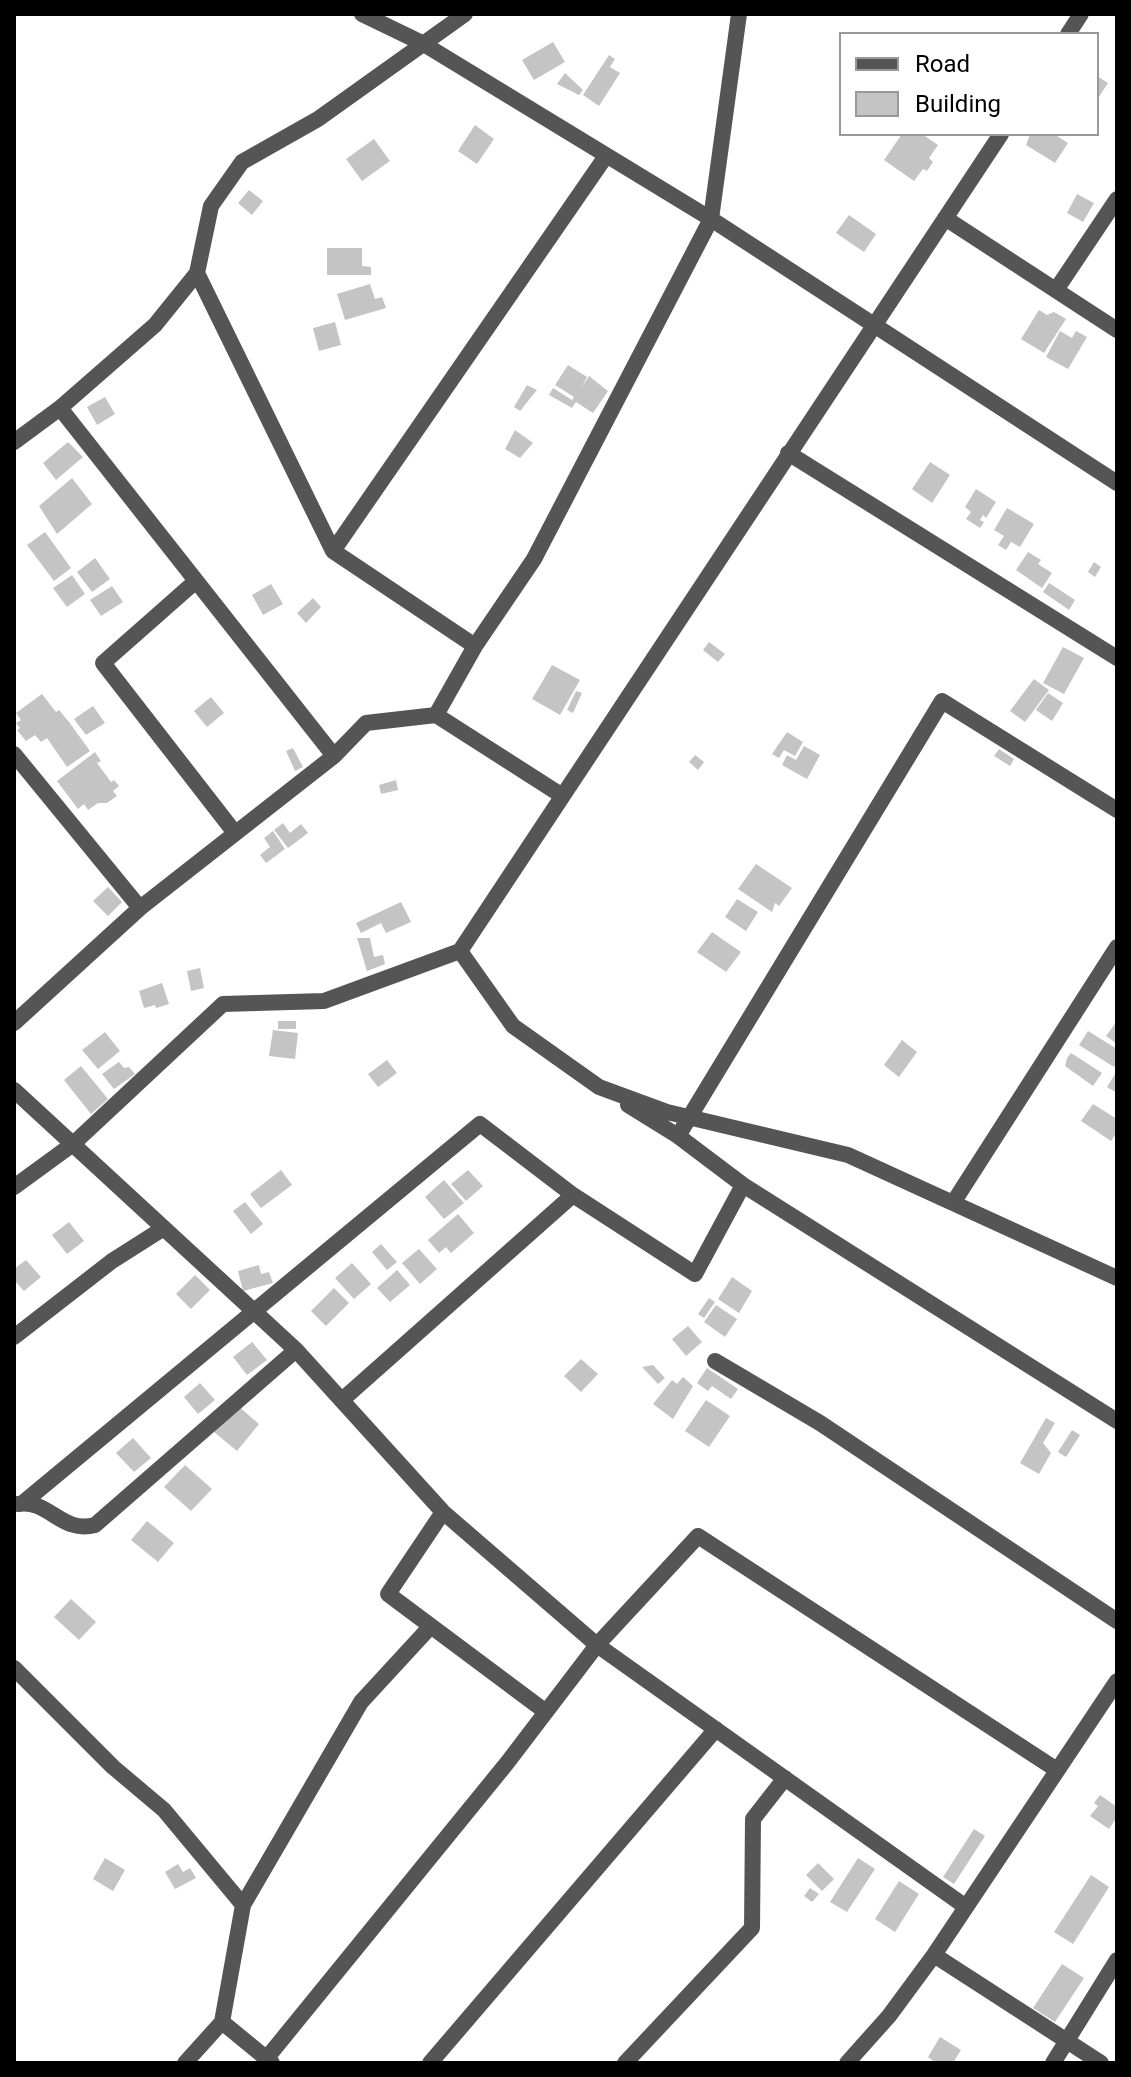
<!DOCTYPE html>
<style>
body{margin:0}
#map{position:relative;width:1131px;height:2077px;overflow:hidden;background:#fff;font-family:Roboto,sans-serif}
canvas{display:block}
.frame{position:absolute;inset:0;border:16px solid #000;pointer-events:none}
.legend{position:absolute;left:839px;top:32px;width:260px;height:104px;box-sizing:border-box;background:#fff;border:2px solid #999;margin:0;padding:10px 14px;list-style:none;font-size:24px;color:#000}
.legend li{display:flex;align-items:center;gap:16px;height:40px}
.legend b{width:40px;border:2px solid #999}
</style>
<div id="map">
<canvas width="1131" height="2077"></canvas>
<div class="frame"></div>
<ul class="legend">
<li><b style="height:10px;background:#555"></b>Road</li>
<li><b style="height:22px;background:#c4c4c4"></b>Building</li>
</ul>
</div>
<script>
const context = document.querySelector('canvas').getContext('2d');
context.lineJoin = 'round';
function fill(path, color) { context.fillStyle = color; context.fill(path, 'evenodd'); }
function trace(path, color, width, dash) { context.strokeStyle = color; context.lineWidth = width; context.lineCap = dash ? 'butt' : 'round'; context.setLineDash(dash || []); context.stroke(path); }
fill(new Path2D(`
 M553 42 565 62 534 80 522 60Z
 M609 55 615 59 610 67 620 73 599 106 583 95Z
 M565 73 583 90 579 95 557 84Z
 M1097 76 1108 83 1097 100Z
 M475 125 494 139 477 164 458 151Z
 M902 134H922L938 145 929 158 933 162 927 171 923 169 914 181 884 160Z
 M1030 134H1054L1068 143 1055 163 1026 145Z
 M374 139 390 161 362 181 346 159Z
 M249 190 263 201 252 215 238 203Z
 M1077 194 1094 203 1083 222 1067 213Z
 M849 215 876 234 864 252 836 233Z
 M327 248H362V266L371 267V275H327Z
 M370 284 375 299 382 297 386 308 345 320 337 294Z
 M1039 310 1047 315 1054 312 1066 319 1044 353 1021 339Z
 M335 322 341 345 319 351 313 328Z
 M1060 331 1072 338 1076 331 1087 337 1068 369 1046 357Z
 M568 365 587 377 581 388 589 376 608 391 593 413 576 402 572 408 549 395 553 388 572 400 574 397 555 385Z
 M527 385 537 390 520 411 514 407Z
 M105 397 115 414 97 425 87 407Z
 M515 430 533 443 520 458 505 449Z
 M68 442 83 457 56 480 43 463Z
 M930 462 950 475 932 503 912 489Z
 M72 478 92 504 57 534 39 506Z
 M976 489 996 502 986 518 983 515 980 520 984 522 980 528 966 519 971 512 965 507Z
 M1007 508 1034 524 1020 547 1011 542 1006 550 998 545 1004 536 994 530Z
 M45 532 71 568 54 581 27 545Z
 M1028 552 1041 560 1038 564 1052 573 1042 588 1016 570Z
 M95 558 110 579 92 592 77 572Z
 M1094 562 1101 567 1095 577 1088 572Z
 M72 575 85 594 67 607 53 588Z
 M1049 583 1075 600 1069 610 1043 592Z
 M271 584 283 604 263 615 252 595Z
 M112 586 123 602 101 616 90 600Z
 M313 598 321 607 306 623 297 613Z
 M709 642 725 654 718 662 703 650Z
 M1063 647 1084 658 1064 694 1043 683Z
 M552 665 580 680 560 715 532 699Z
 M1034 679 1049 690 1025 722 1010 711Z
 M576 691 582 693 573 713 567 710Z
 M1048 693 1063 703 1052 721 1036 710Z
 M42 694 56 712 59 710 69 722 90 751 67 767 47 738 41 742 35 735 26 741 17 730 20 728 16 723 21 720 16 713Z
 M211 697 224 713 207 727 194 711Z
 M93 706 105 723 86 735 74 719Z
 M787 732 803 742 795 756 784 750 779 758 772 754Z
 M804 746 820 755 807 779 782 765 787 755 796 760Z
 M293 748 303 767 295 771 286 751Z
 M999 749 1014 759 1010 766 994 756Z
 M95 752 101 761 97 763 111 782 114 780 119 786 113 791 117 796 107 803H98L88 810 84 804 78 809 57 781Z
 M695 755 704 762 698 770 689 762Z
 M396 780 398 790 381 794 379 785Z
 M283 823 290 833 301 824 308 833 288 848 274 830Z
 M273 831 285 849 266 863 260 855 270 847 264 838Z
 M756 864 792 888 779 906 775 903 772 912 738 889Z
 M108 887 122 902 108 916 93 901Z
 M737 899 758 912 746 931 725 917Z
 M401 902 411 922 386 933 381 923 361 933 356 923Z
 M712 932 741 952 726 972 697 952Z
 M357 938H370L374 957 383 955 385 964 367 971Z
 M200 968 204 988 191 991 187 971Z
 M162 983 169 1004 156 1008 155 1005 144 1008 139 991Z
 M278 1021H296V1029H278Z
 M1117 1021V1044L1106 1036Z
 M273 1030 298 1033 295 1059 269 1056Z
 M1088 1031 1117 1049V1062L1114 1067 1079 1045Z
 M105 1032 120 1051 98 1069 82 1050Z
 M902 1040 917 1052 899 1077 884 1065Z
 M1071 1053 1102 1073 1093 1086 1065 1066 1067 1058Z
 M387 1060 397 1073 378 1087 368 1074Z
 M119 1062 124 1068 129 1067 135 1074 114 1089 102 1074Z
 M81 1066 108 1099 91 1114 64 1080Z
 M1117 1071V1093L1107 1087Z
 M1093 1104 1117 1119V1132L1111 1141 1081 1121Z
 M281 1170 292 1185 261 1208 250 1194Z
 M468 1170 483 1186 466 1201 451 1184Z
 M444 1180 464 1203 444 1219 425 1197Z
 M245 1202 263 1224 251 1234 233 1211Z
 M458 1214 474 1233 451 1253 446 1247 439 1253 428 1240Z
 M69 1222 84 1241 67 1254 52 1235Z
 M381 1244 397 1262 387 1270 372 1252Z
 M419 1249 437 1269 420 1284 402 1263Z
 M26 1260 41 1277 24 1291 14 1280V1269Z
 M352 1263 371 1284 354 1299 335 1278Z
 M259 1265 261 1274 269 1272 273 1283 243 1291 238 1271Z
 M397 1270 410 1285 390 1302 377 1288Z
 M195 1275 210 1290 191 1309 176 1294Z
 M732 1277 752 1291 739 1313 718 1299Z
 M334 1288 349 1303 326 1326 311 1311Z
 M709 1298 715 1302 704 1318 698 1314Z
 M716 1305 737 1319 725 1337 704 1322Z
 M688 1326 702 1342 686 1356 672 1339Z
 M252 1342 267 1360 247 1375 233 1357Z
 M581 1359 598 1374 581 1392 564 1376Z
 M653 1365 665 1378 658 1384 642 1367Z
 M707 1368 738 1389 731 1399 712 1386 708 1391 697 1383Z
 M683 1377 693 1386 673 1419 653 1404 672 1380 677 1384Z
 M200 1383 215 1400 198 1414 184 1397Z
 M706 1400 730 1416 709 1447 685 1431Z
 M237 1405 259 1424 237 1451 214 1432Z
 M1046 1418 1055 1423 1043 1443 1051 1453 1039 1474 1020 1463Z
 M1072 1430 1080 1435 1066 1457 1058 1452Z
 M133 1438 151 1458 134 1472 116 1453Z
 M185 1465 212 1489 191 1511 164 1487Z
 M147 1521 174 1543 158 1562 131 1540Z
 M71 1599 96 1622 79 1640 54 1617Z
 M1100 1795 1117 1807V1817L1109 1829 1090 1816 1098 1806 1094 1803Z
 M974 1829 985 1836 954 1884 943 1877Z
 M105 1858 125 1870 113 1891 93 1879Z
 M858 1858 875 1869 847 1912 830 1902Z
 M818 1863 834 1879 822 1891 806 1875Z
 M178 1864 183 1872 190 1868 196 1878 175 1889 165 1872Z
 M1091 1875 1109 1887 1073 1944 1054 1932Z
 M899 1881 919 1894 895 1932 875 1919Z
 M810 1888 819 1894 812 1902 804 1896Z
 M1062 1964 1084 1978 1055 2022 1033 2008Z
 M940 2037 961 2050 953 2063H936L928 2057Z`), '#c4c4c4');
trace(new Path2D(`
 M362 14 422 43 711 219 1117 483
 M1068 34 1081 14
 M945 218 1117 330
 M197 273 333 551
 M1056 290 1117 199
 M60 408 334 756
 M14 442 60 408 155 325 197 273 211 206 242 162 318 119 465 14
 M788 453 1117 658
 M196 581 103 663 235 833
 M475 646 333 551 606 156
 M436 715 475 646 534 559 711 219 739 14
 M14 754 140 908
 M460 951 513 1026 599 1087 667 1112 848 1155 1117 1278
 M14 1023 140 908 334 756 366 723 436 715 561 795
 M14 1090 296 1350 443 1512 597 1645 966 1907
 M628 1105 678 1136 743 1185 1117 1421
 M678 1136 942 701 1117 810
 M14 1187 73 1144 223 1004 324 1001 460 951 1001 134
 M953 1203 1117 947
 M14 1337 112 1261 164 1228
 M715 1361 820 1423 1117 1621
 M342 1400 573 1195
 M24 1502 480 1124 573 1195 695 1274 743 1185
 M18 1504C49 1499 61 1534 95 1525L296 1350
 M443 1512 388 1594 546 1712
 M14 1668 113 1767 164 1810 243 1905
 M934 1955 1101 2063
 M222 2022 272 2063
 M266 2059 507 1763 597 1645 698 1536 1057 1770
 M185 2063 222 2022 243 1905 361 1702 431 1626
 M430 2063 716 1729
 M625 2063 752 1928 753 1819 785 1778
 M847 2063 889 2016 934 1955 1117 1681
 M1053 2063 1117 1960`), '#555', 16);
</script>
